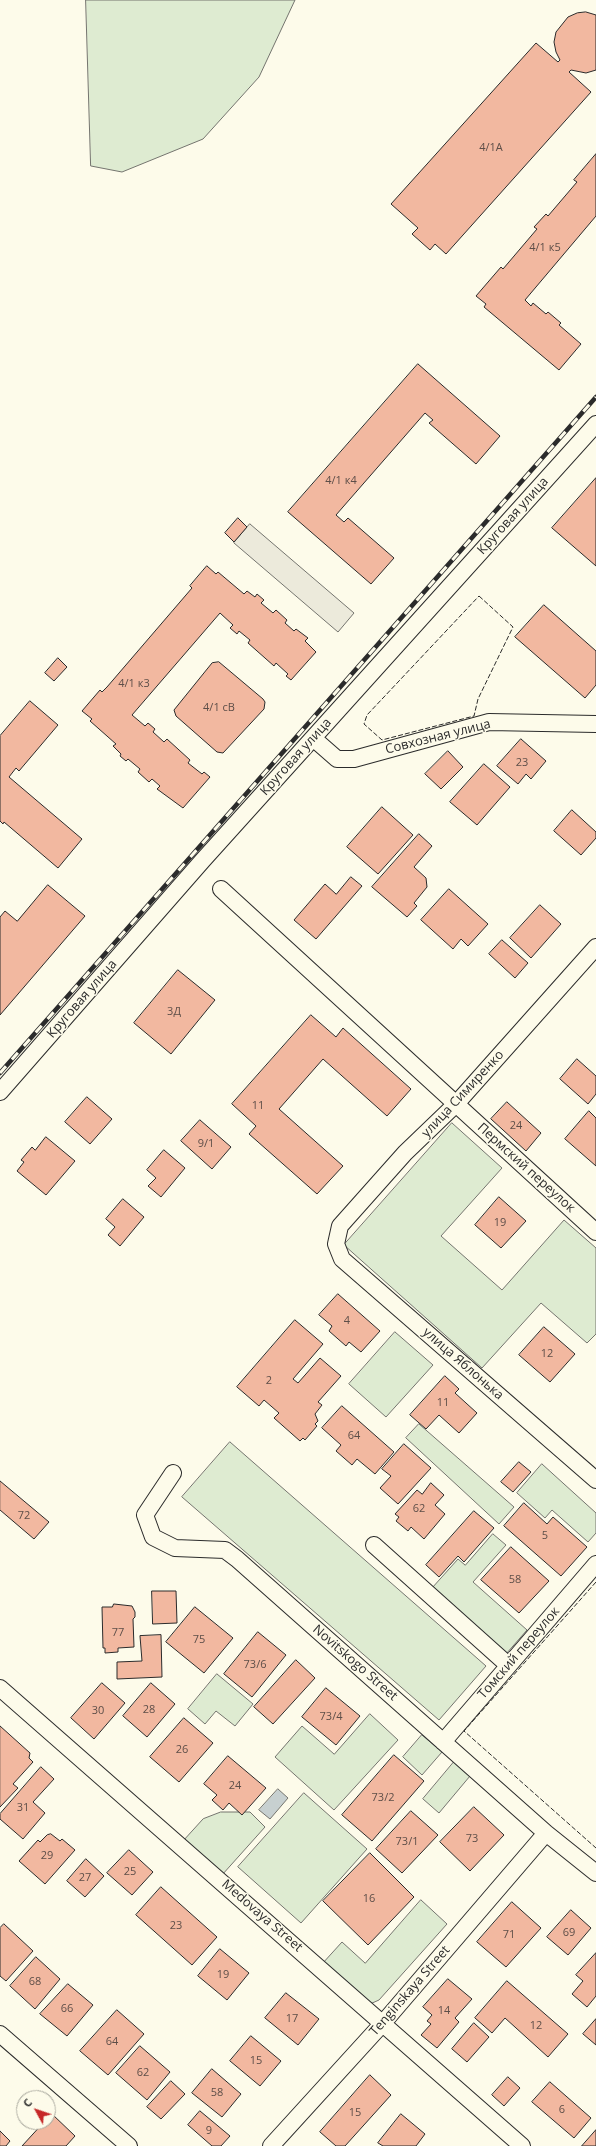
<!DOCTYPE html>
<meta charset="utf-8">
<style>
body{margin:0}
#map{position:relative;width:596px;height:2146px;overflow:hidden;background:#fdfbea;font-family:"Open Sans",sans-serif}
canvas{display:block}
.north{position:absolute;left:16px;top:2090px;width:40px;height:40px;box-sizing:border-box;background:#fdfbea;border:1px solid #a9a89e;border-radius:50%;rotate:310deg;font-size:11px;font-weight:700;line-height:16px;text-align:center;color:#2b2b2b}
.north::after{content:'';display:block;margin:auto;width:14px;height:18px;background:#c62828;clip-path:polygon(50% 0,100% 100%,50% 72%,0 100%)}
</style>
<div id="map">
<canvas width="596" height="2146"></canvas>
<div class="north">С</div>
</div>
<script>
const context = document.querySelector('canvas').getContext('2d');
context.lineJoin = 'round';
function fill(path, color) { context.fillStyle = color; context.fill(path, 'evenodd'); }
function trace(path, color, width, dash) { context.strokeStyle = color; context.lineWidth = width; context.lineCap = dash ? 'butt' : 'round'; context.setLineDash(dash || []); context.stroke(path); }
function drawText(font, color, halo, rows, align = 'center') {
  context.font = font + ' "Open Sans",sans-serif'; context.lineWidth = 3; context.setLineDash([]); context.textBaseline = 'middle'; context.strokeStyle = halo; context.fillStyle = color; for (const [text, x, y, turn = 0] of rows) {
    context.save(); context.translate(x, y); context.rotate((+turn || 0) * Math.PI / 180); context.textAlign = isNaN(turn) ? turn : align; if (halo) context.strokeText(text, 0, 0); context.fillText(text, 0, 0); context.restore();
  }
}
const green = new Path2D(`
 M86 0H295L259 77 203 139 122 172 91 166Z
 M452 1123 502 1168 441 1236 502 1290 564 1220 596 1248V1334L587 1343 541 1303 482 1368 344 1245Z
 M395 1332 433 1365 386 1417 349 1384Z
 M419 1424 514 1507 499 1524 406 1438Z
 M230 1442 486 1666 439 1720 182 1497Z
 M542 1464 596 1513V1533L588 1542 552 1510 545 1518 517 1493Z
 M493 1534 506 1545 473 1582 527 1630 506 1654 432 1588 458 1559 465 1565Z
 M217 1674 253 1704 235 1726 216 1711 205 1724 188 1709Z
 M370 1714 398 1740 334 1810 275 1757 302 1726 334 1754Z
 M422 1735 442 1752 422 1775 403 1757Z
 M454 1762 470 1776 439 1813 423 1799Z
 M304 1793 367 1849 301 1923 238 1867Z
 M221 1812H250L265 1827 222 1875 183 1841 203 1819Z
 M421 1900 447 1924 379 2000 370 2004 322 1964 342 1942 365 1963Z`);
fill(green, '#deebd1');
trace(green, '#74746e', 1);
const parking = new Path2D(`
 M250 524 354 613 338 632 234 543Z`);
fill(parking, '#eceadb');
trace(parking, '#74746e', 1);
const water = new Path2D(`
 M278 1789 288 1798 270 1819 259 1810Z`);
fill(water, '#c7d0d0');
trace(water, '#74746e', 1);
const building = new Path2D(`
 M586 12 596 15V70L586 73 571 70 569 72 591 92 446 254 435 244 430 250 412 234 418 228 391 204 536 43 558 62 560 60 556 52 554 42 556 32 568 17 577 13Z
 M596 154V216L525 300 531 306 533 303 546 314 548 312 561 323 559 325 581 344 559 370 484 307 486 304 476 296 501 267 503 269 537 229 534 227 546 214 548 216 577 182 574 180Z
 M418 364 500 436 476 464 429 423 433 420 425 413 336 515 344 522 348 518 394 558 371 584 288 512Z
 M596 478V566L552 528Z
 M238 518 247 527 234 542 225 533Z
 M207 566 216 574 218 572 244 594 247 591 255 597 257 594 264 600 261 603 273 613 276 610 287 620 285 623 294 631 296 629 308 638 305 641 316 652 291 680 286 676 288 674 276 663 274 666 248 643 250 640 239 631 237 634 230 628 233 625 220 613 132 715 145 726 148 723 155 729 153 732 164 742 167 739 190 760 188 763 202 774 204 772 210 777 183 808 157 789 160 786 152 779 149 782 138 772 140 769 128 759 126 761 120 756 121 754 113 746 116 744 90 721 92 719 82 711 100 690 102 692 107 687 192 588 190 586Z
 M544 605 596 651V685L585 698 515 637Z
 M58 658 67 667 54 681 45 673Z
 M219 662 263 699 265 702 264 709 223 753 217 752 176 716 174 710 212 663Z
 M30 701 58 725 19 771 16 768 9 777 82 839 58 868 4 822 3 824 0 821V736Z
 M521 739 546 761 531 779 526 774 518 784 497 766Z
 M448 751 463 767 441 789 425 774Z
 M484 764 510 787 477 825 450 802Z
 M382 807 413 835 378 874 347 847Z
 M572 810 596 832V838L581 855 554 831Z
 M419 834 432 846 414 867 426 878 427 887 414 903 417 906 407 917 372 887Z
 M351 877 362 886 316 939 294 920 325 884 336 894Z
 M48 885 85 916 0 1015V917L5 911 17 921Z
 M449 889 488 924 468 946 461 939 453 949 421 920Z
 M540 905 561 924 531 958 510 938Z
 M502 940 528 963 515 978 489 954Z
 M178 970 215 1000 171 1054 134 1023Z
 M311 1015 336 1037 343 1028 411 1089 387 1116 323 1059 279 1109 343 1166 317 1194 249 1134 256 1126 232 1104Z
 M577 1059 596 1076V1094L588 1104 560 1079Z
 M87 1097 112 1119 90 1144 65 1122Z
 M507 1102 541 1133 526 1151 491 1119Z
 M589 1111 596 1118V1166L565 1139Z
 M200 1120 231 1147 212 1169 181 1141Z
 M46 1137 75 1161 46 1195 17 1171 24 1162 21 1160 32 1147 35 1150Z
 M164 1150 185 1168 161 1197 148 1186 156 1178 147 1170Z
 M499 1197 526 1221 501 1248 475 1225Z
 M123 1199 144 1217 120 1246 108 1235 115 1227 106 1219Z
 M338 1294 380 1331 361 1352 349 1342 346 1346 329 1331 332 1326 319 1315Z
 M295 1320 323 1344 293 1379 298 1383 320 1358 341 1376 318 1402 322 1405 315 1414 318 1421 315 1424 317 1426 305 1440 303 1438 300 1441 274 1418 279 1413 264 1400 259 1406 237 1387Z
 M544 1327 575 1354 550 1382 519 1355Z
 M445 1376 459 1389 455 1393 477 1413 459 1433 439 1415 426 1429 410 1415Z
 M342 1406 394 1452 375 1474 357 1459 352 1465 336 1451 341 1445 322 1428Z
 M404 1444 431 1468 398 1504 380 1488 391 1476 382 1469Z
 M519 1462 531 1472 513 1492 501 1482Z
 M0 1481 49 1522 34 1539 0 1510Z
 M431 1483 444 1495 435 1505 445 1514 424 1539 411 1527 408 1531 396 1521 399 1517 395 1514 417 1490 422 1494Z
 M524 1503 547 1524 553 1517 587 1547 561 1576 504 1526Z
 M474 1511 494 1528 464 1562 458 1556 439 1577 426 1565Z
 M511 1547 549 1581 519 1613 481 1580Z
 M152 1591H176L177 1623 153 1624Z
 M114 1604 132 1606 135 1612V1617L133 1619 134 1647 118 1648V1652L105 1653V1648H103L102 1607H112Z
 M195 1607 233 1638 204 1673 166 1642Z
 M258 1632 286 1655 252 1697 224 1674Z
 M161 1635 162 1677 117 1679V1662L142 1661 140 1636Z
 M296 1660 315 1678 273 1724 254 1707Z
 M102 1683 125 1703 94 1739 71 1718Z
 M151 1683 175 1704 147 1737 123 1716Z
 M326 1688 360 1716 336 1745 302 1717Z
 M184 1718 213 1743 179 1782 150 1757Z
 M0 1726 30 1753 29 1758 33 1762 13 1784 18 1788 0 1807Z
 M394 1755 424 1781 372 1841 342 1815Z
 M228 1756 266 1788 242 1815 229 1803 223 1810 212 1800 217 1795 204 1784Z
 M41 1767 54 1779 33 1802 45 1813 23 1839 0 1819V1814Z
 M474 1807 504 1835 470 1871 440 1842Z
 M411 1811 438 1835 402 1873 376 1849Z
 M51 1834 60 1841 62 1839 75 1850 45 1884 19 1861 38 1840 40 1842 47 1835Z
 M129 1850 153 1872 132 1895 107 1873Z
 M370 1853 414 1897 368 1945 323 1901Z
 M86 1859 104 1876 85 1897 67 1881Z
 M161 1887 217 1937 192 1965 136 1915Z
 M512 1902 541 1928 506 1967 477 1942Z
 M571 1910 591 1928 568 1955 547 1937Z
 M4 1924 33 1951 6 1981 0 1976V1928Z
 M220 1949 249 1973 227 2000 198 1976Z
 M596 1953V1996L587 2007 572 1994 583 1981 576 1975Z
 M36 1957 60 1979 35 2009 10 1986Z
 M448 1979 472 1999 455 2018 459 2022 437 2048 421 2035 431 2024 427 2021 432 2015 423 2007Z
 M507 1981 568 2034 548 2057 505 2018 492 2033 475 2018Z
 M68 1984 93 2005 67 2036 40 2014Z
 M286 1993 319 2019 298 2045 265 2018Z
 M117 2010 144 2034 108 2075 80 2051Z
 M596 2019V2045L583 2034Z
 M474 2023 489 2037 467 2062 452 2049Z
 M251 2036 281 2061 260 2086 230 2061Z
 M140 2046 170 2072 147 2100 116 2073Z
 M212 2069 241 2094 222 2117 192 2093Z
 M370 2075 391 2095 345 2146H336L320 2132Z
 M508 2077 520 2088 504 2106 492 2095Z
 M171 2081 185 2094 161 2119 147 2107Z
 M550 2082 591 2118 574 2138 532 2102Z
 M200 2111 230 2136 221 2146H212L188 2125Z
 M52 2114 75 2136 66 2146H22L44 2122H48V2118Z
 M401 2114 425 2134 416 2146H383L378 2143Z
 M596 2130V2146H582Z
 M0 2131 10 2141 6 2146H0Z`);
fill(building, '#f2b8a0');
trace(building, '#2b2b2b', 1);
const street = new Path2D(`
 M313 738 337 759H354L489 722 596 724
 M221 889 596 1232
 M596 947 456 1104 405 1153 340 1226 336 1244 342 1259 596 1480
 M0 1092 203 860 596 424
 M173 1473 145 1515 153 1537 175 1548 225 1550 237 1559 546 1833 596 1873
 M374 1545 508 1665
 M0 1688 522 2146
 M443 1742 596 1564
 M0 2034 129 2146
 M271 2146 383 2023 546 1833`);
trace(street, '#2b2b2b', 18);
trace(street, '#fdfbea', 16);
const rail = new Path2D(`
 M0 1073 596 397`);
trace(rail, '#2b2b2b', 4.5);
trace(rail, '#fdfbea', 3, [9]);
trace(new Path2D(`
 M479 596 513 627 478 699 474 716 382 740 364 724 367 715Z
 M596 1582 464 1731 596 1848`), '#2b2b2b', 1, [5, 2]);
drawText('11px', '#5d4e48', null, [
 ["4/1А",491,148],
 ["4/1 к5",545,248],
 ["4/1 к4",341,481],
 ["4/1 к3",134,684],
 ["4/1 сВ",219,708],
 ["23",522,763],
 ["3Д",174,1012],
 ["11",258,1106],
 ["24",516,1126],
 ["9/1",206,1144],
 ["19",500,1223],
 ["4",347,1321],
 ["12",547,1354],
 ["2",269,1381],
 ["11",443,1403],
 ["64",354,1436],
 ["62",419,1509],
 ["72",24,1516],
 ["5",545,1536],
 ["58",515,1580],
 ["77",118,1633],
 ["75",199,1640],
 ["73/6",255,1665],
 ["28",149,1710],
 ["30",98,1711],
 ["73/4",331,1717],
 ["26",182,1750],
 ["24",235,1786],
 ["73/2",383,1798],
 ["31",23,1808],
 ["73",472,1839],
 ["73/1",407,1842],
 ["29",47,1856],
 ["25",130,1872],
 ["27",85,1878],
 ["16",369,1899],
 ["23",176,1926],
 ["69",569,1933],
 ["71",509,1935],
 ["19",223,1975],
 ["68",35,1982],
 ["66",67,2009],
 ["14",444,2011],
 ["17",292,2019],
 ["12",536,2026],
 ["64",112,2042],
 ["15",256,2061],
 ["62",143,2073],
 ["58",217,2093],
 ["6",562,2110],
 ["15",355,2113],
 ["9",209,2131]
]);
drawText('13px', '#2b2b2b', '#fdfbea', [
 ["Круговая улица",513,516,-48],
 ["Совхозная улица",438,737,-14],
 ["Круговая улица",296,757,-48],
 ["Круговая улица",82,999,-49],
 ["улица Симиренко",463,1094,-47],
 ["Пермский переулок",526,1168,42],
 ["улица Яблонька",463,1364,41],
 ["Томский переулок",519,1653,-49],
 ["Novitskogo Street",355,1663,41],
 ["Medovaya Street",262,1916,41],
 ["Tenginskaya Street",410,1991,-49]
]);
</script>
